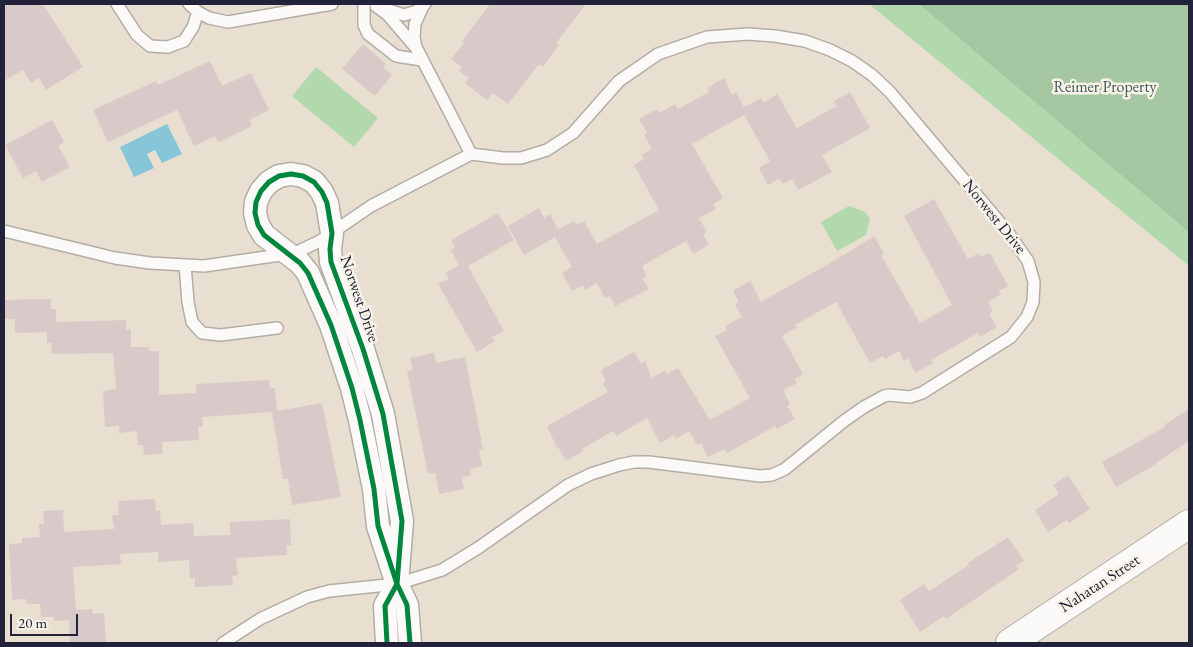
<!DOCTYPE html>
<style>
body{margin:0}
#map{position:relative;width:1193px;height:647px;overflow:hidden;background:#e8dfd0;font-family:"EB Garamond",serif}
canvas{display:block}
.frame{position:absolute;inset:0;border:5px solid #22223b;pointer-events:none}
.scale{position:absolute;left:10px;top:614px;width:68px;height:22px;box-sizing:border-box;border:2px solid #22223b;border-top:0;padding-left:6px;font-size:15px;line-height:18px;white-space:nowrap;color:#22223b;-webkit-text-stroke:4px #f7f3e8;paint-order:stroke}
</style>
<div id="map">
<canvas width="1193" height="647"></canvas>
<div class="frame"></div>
<div class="scale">20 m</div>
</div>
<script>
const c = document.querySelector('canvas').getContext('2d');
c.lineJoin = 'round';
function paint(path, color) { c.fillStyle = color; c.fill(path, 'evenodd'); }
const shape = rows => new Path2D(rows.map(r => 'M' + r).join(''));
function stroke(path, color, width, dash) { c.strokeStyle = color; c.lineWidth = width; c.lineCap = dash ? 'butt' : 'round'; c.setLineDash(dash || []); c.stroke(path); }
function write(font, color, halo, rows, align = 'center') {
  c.font = font + ' "EB Garamond",serif'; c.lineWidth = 5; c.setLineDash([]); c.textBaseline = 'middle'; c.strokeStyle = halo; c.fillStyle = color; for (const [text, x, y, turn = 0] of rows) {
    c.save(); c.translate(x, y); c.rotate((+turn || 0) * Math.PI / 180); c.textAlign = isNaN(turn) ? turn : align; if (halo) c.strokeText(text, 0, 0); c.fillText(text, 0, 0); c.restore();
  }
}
const green = shape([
 [869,4,1189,4,1189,266],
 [316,67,378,118,354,147,292,96],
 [849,206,865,212,870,219,866,235,837,251,821,222]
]);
const forest = shape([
 [919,4,1189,4,1189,232]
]);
const water = shape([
 [167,124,182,154,162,163,155,150,147,154,154,168,134,177,120,147]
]);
const building = shape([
 [4,4,43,4,83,67,46,90,39,78,31,83,23,70,4,81],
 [490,4,586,4,556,43,559,45,543,67,539,64,508,104,493,93,487,100,465,83,469,78,459,71,462,67,451,59,464,43,462,41],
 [363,44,386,64,383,67,392,75,375,96,342,69],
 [210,61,222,86,251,73,269,110,249,120,252,126,219,142,215,136,194,146,177,110,108,142,93,110,156,81,158,85],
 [724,78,732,95,736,92,744,107,761,98,764,103,777,94,797,128,837,106,834,101,850,92,870,128,822,155,832,172,798,190,792,179,783,184,779,179,768,185,759,168,770,161,744,115,692,144,723,198,713,204,716,209,699,218,707,232,703,234,709,245,693,254,686,241,642,266,647,276,642,278,649,289,615,306,610,296,605,298,597,283,585,290,583,285,572,291,562,273,572,267,555,237,524,255,508,226,539,208,544,218,550,214,558,229,574,221,576,225,584,221,597,244,659,210,634,165,644,159,641,155,652,149,644,135,647,133,639,119,657,109,659,113,675,104,678,109,709,92,707,88],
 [52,120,64,142,58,146,70,167,42,182,36,171,23,178,5,145],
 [934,199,968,259,979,253,981,257,990,253,1008,286,999,291,1001,294,988,302,993,311,989,314,997,327,980,337,978,333,931,360,933,363,915,373,908,358,904,361,899,351,885,359,883,356,870,363,836,302,795,325,797,327,782,336,803,374,795,379,797,383,783,390,790,404,787,406,795,419,777,429,775,426,727,453,724,449,708,457,701,443,697,445,689,431,676,439,674,435,660,443,647,418,616,436,613,431,582,449,583,451,566,461,558,447,557,448,547,426,608,392,603,384,606,382,601,370,634,352,641,364,645,361,652,378,665,370,667,374,678,368,710,420,750,398,715,336,727,330,725,326,742,317,735,304,739,302,733,291,750,281,761,302,837,259,874,236,884,254,881,255,920,323,952,305,904,216],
 [498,213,514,240,468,266,504,331,492,337,495,341,477,352,438,284,449,279,445,273,459,265,451,250,455,248,451,240],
 [51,299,51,309,56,309,56,322,126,320,126,330,131,329,131,347,149,347,149,351,159,351,159,395,196,393,196,384,269,380,270,388,275,388,277,411,322,403,341,497,292,505,288,479,283,479,272,412,202,417,203,427,198,427,199,440,162,442,163,454,144,455,143,445,138,445,137,431,119,433,119,426,105,427,103,391,116,389,113,353,52,354,51,343,47,343,47,332,15,333,15,319,4,319,4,300],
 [434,353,436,363,465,357,483,449,479,450,482,466,470,469,471,475,462,477,464,489,439,494,435,473,428,474,407,371,413,370,410,358],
 [1189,409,1189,441,1156,463,1156,464,1116,487,1102,462,1165,427,1164,425],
 [1068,475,1090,509,1069,523,1067,520,1048,532,1035,510,1059,494,1053,485],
 [155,499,156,511,160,511,161,525,193,523,194,536,230,535,230,522,290,519,291,545,286,545,287,555,236,558,238,575,232,576,233,585,195,587,195,578,190,578,189,560,158,562,158,552,120,554,121,564,73,567,76,610,92,609,93,614,104,613,106,643,70,643,69,620,54,621,54,617,41,617,40,604,26,604,26,599,12,600,9,544,22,543,22,538,40,537,39,524,44,524,43,511,63,510,64,532,114,529,112,515,119,515,118,501],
 [1008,537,1024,561,1016,566,1019,569,946,619,944,616,920,632,900,600,924,584,929,591,969,565,968,563]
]);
const service = shape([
 [117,4,137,35,150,46,168,47,184,41,193,27,198,12],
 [189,4,198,12,209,18,228,22,332,4],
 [364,4,364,25,368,34,396,56,422,60],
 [376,6,387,14,417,49,471,154],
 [382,8,404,15,417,11,425,4],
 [416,48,414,37,415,24,422,8],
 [4,231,115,258,150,263,204,266,287,254,299,251,320,241,371,206,471,154,503,158,521,158,547,150,573,133,619,81,658,54,707,37,748,34,775,36,805,41,830,50,852,61,872,75,890,92,1007,231,1028,261,1034,282,1033,302,1027,317,1011,337,922,393,910,397,889,395,884,396,864,407,844,421,785,469,772,475,760,476,649,462,634,462,619,465,591,474,568,485,478,548,442,570,397,584,329,591,307,597,260,619,223,643],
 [185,265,188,302,192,322,202,333,221,335,277,328]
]);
const minor = shape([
 [387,643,385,606,397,584,402,521,383,414,363,349,331,262,330,249,332,233,327,203,322,192,314,182,303,176,291,174,279,176,269,182,261,191,256,202,255,213,258,225,264,235,300,263,308,273,331,325,352,388,360,420,374,489,378,526,397,584,407,605,410,643]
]);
const secondary = shape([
 [1010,643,1189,524]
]);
const cycleway = shape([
 [387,643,385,606,397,584,402,521,383,414,363,349,331,262,330,249,332,233,327,203,322,192,314,182,303,176,291,174,279,176,269,182,261,191,256,202,255,213,258,225,264,235,300,263,308,273,331,325,352,388,360,420,374,489,378,526,397,584,407,605,410,643]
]);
const parkNames = [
 ["Reimer Property",1105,88]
];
const streetNames = [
 ["Norwest Drive",994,217,51],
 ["Norwest Drive",359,299,71],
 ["Nahatan Street",1100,584,-33]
];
paint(green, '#b2d8ad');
paint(forest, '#a4c7a1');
paint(water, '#87c6d8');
paint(building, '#d8cac8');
stroke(service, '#b3ada6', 14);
stroke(minor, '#b3ada6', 25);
stroke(secondary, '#b3ada6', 30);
stroke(service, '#fcfaf8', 11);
stroke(minor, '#fcfaf8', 22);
stroke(secondary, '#fcfaf8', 28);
stroke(cycleway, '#00873e', 5);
write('16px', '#405755', '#f7f3e8', parkNames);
write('16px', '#22223b', '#f7f3e8', streetNames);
</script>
